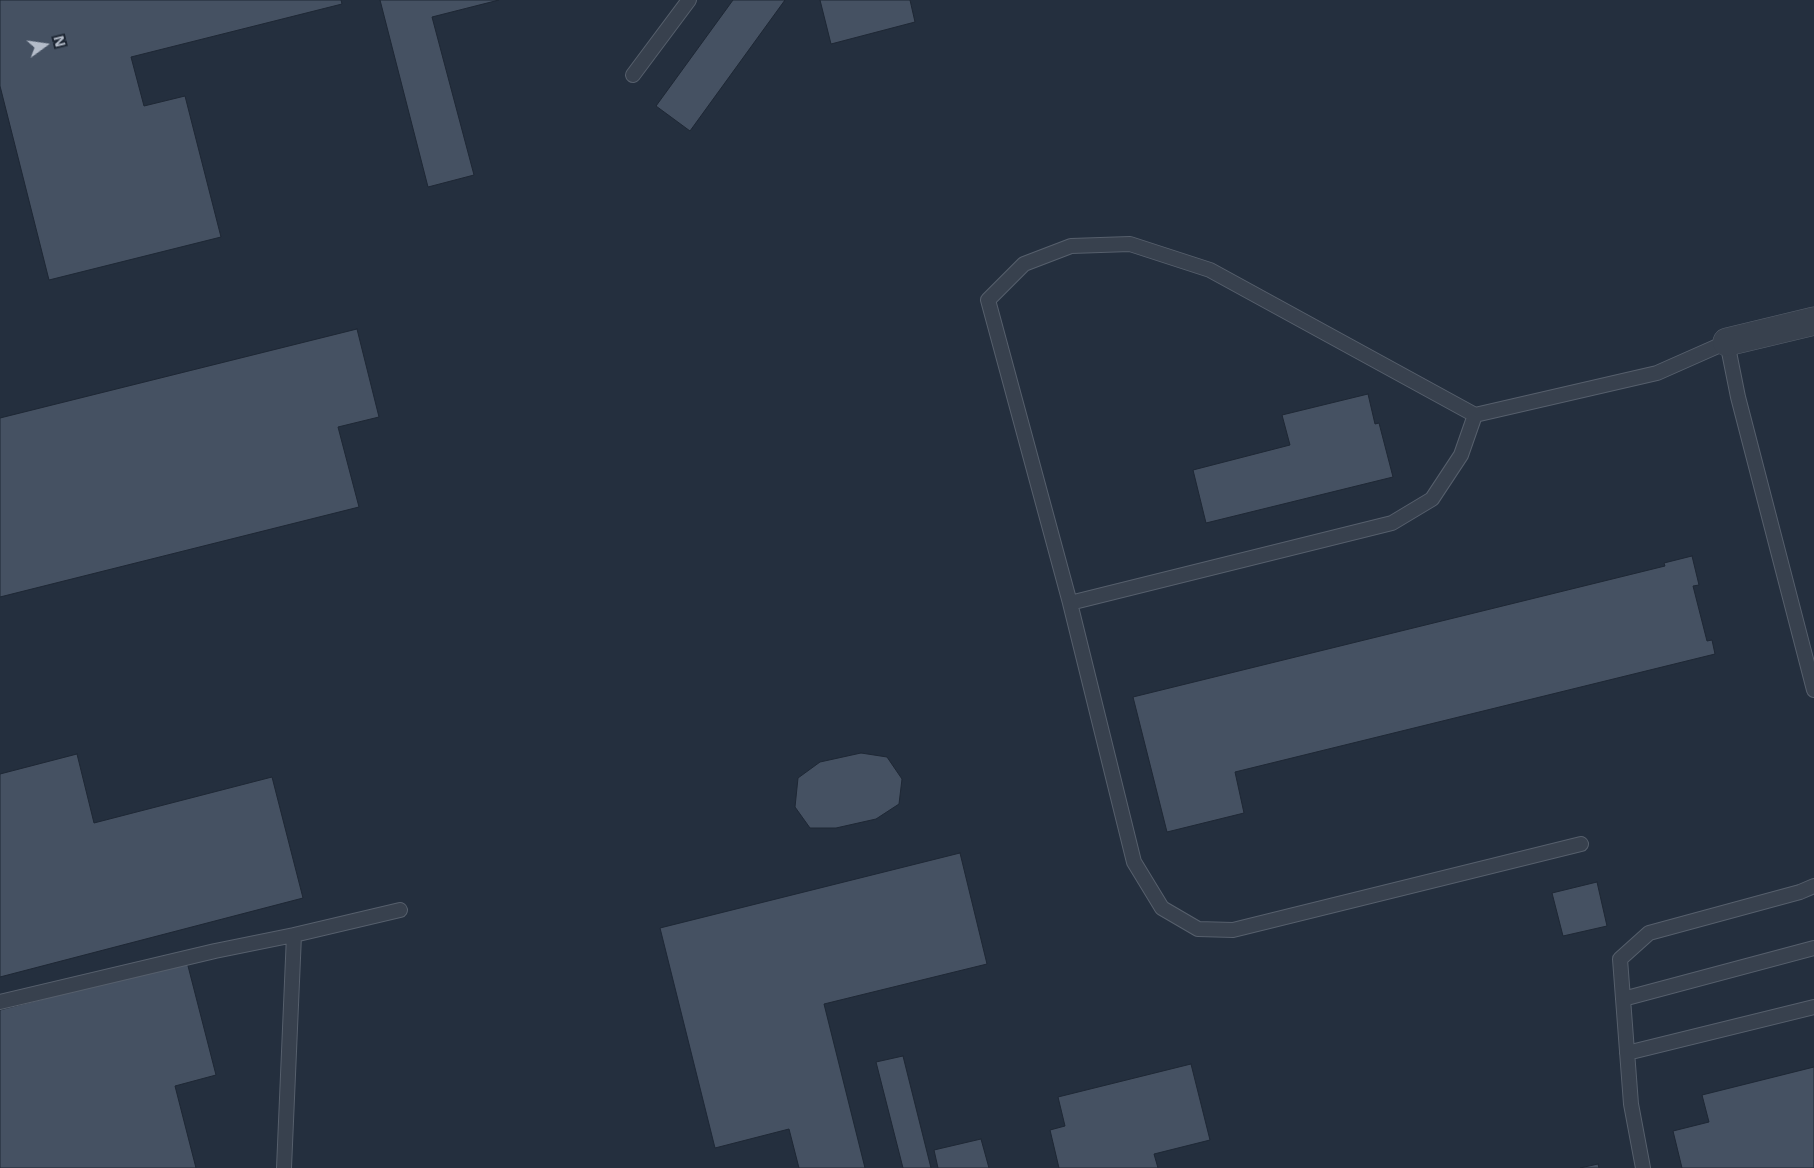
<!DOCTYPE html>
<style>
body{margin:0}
#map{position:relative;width:1814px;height:1168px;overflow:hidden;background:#242f3e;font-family:"Noto Sans",sans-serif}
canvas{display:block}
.north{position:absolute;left:20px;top:20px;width:50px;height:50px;-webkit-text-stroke:4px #1d2633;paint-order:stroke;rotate:76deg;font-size:14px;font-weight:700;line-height:20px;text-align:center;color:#b4bcc9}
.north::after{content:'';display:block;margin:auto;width:18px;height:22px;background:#b4bcc9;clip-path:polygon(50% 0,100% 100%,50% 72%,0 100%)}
</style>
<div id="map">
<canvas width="1814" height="1168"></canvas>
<div class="north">N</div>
</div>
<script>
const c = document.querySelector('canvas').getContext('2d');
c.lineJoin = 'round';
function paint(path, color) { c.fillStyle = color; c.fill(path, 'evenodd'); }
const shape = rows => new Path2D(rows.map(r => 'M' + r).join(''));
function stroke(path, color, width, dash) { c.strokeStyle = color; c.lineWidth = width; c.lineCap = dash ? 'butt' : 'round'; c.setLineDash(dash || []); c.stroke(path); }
const building = shape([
 [0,0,341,0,342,4,131,57,144,106,185,96,221,237,49,280,0,86,0,0],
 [380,0,499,0,432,17,474,175,428,187,380,0],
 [733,0,785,0,690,131,656,106,733,0],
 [820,0,910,0,915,22,831,44,820,0],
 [357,329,379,417,338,427,359,507,0,597,0,418,357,329],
 [1368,394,1375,424,1379,423,1393,477,1206,523,1193,470,1290,445,1282,415,1368,394],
 [1692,556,1699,585,1693,586,1707,641,1712,640,1715,654,1235,772,1244,813,1167,832,1133,697,1665,566,1664,563,1692,556],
 [861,753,887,757,902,779,899,804,876,819,836,828,810,828,795,807,798,778,820,762,861,753],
 [77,754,94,823,272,777,303,898,0,977,0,774,77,754],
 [960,853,987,964,824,1004,865,1168,799,1168,789,1129,715,1148,660,928,960,853],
 [1597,882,1607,926,1563,936,1552,893,1597,882],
 [187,962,216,1075,175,1086,196,1168,0,1168,0,1010,187,962],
 [903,1056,931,1168,903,1168,876,1062,903,1056],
 [1191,1064,1210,1140,1154,1154,1158,1168,1059,1168,1050,1130,1065,1126,1058,1097,1191,1064],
 [1814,1067,1814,1168,1682,1168,1673,1131,1709,1122,1702,1095,1814,1067],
 [981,1139,989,1168,938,1168,934,1150,981,1139],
 [1598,1164,1599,1168,1580,1168,1598,1164]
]);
const service = shape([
 [633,75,689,0],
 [1475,415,1210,270,1130,244,1071,246,1024,264,988,300,1070,603,1392,523,1432,499,1461,455,1475,415,1657,373,1727,342,1738,397,1814,690],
 [1070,603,1134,862,1162,908,1198,929,1233,930,1581,844],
 [294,935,400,910],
 [1623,999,1814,948],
 [0,1002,215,951,294,935,284,1168],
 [1627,1053,1814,1007],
 [1643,1168,1631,1104,1620,959,1649,933,1800,892,1814,886]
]);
const minor = shape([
 [1727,342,1814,321]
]);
paint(building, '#455162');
stroke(building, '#1f2835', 1);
stroke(service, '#565f6c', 16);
stroke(minor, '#565f6c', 29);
stroke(service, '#38414e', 14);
stroke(minor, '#38414e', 28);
</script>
